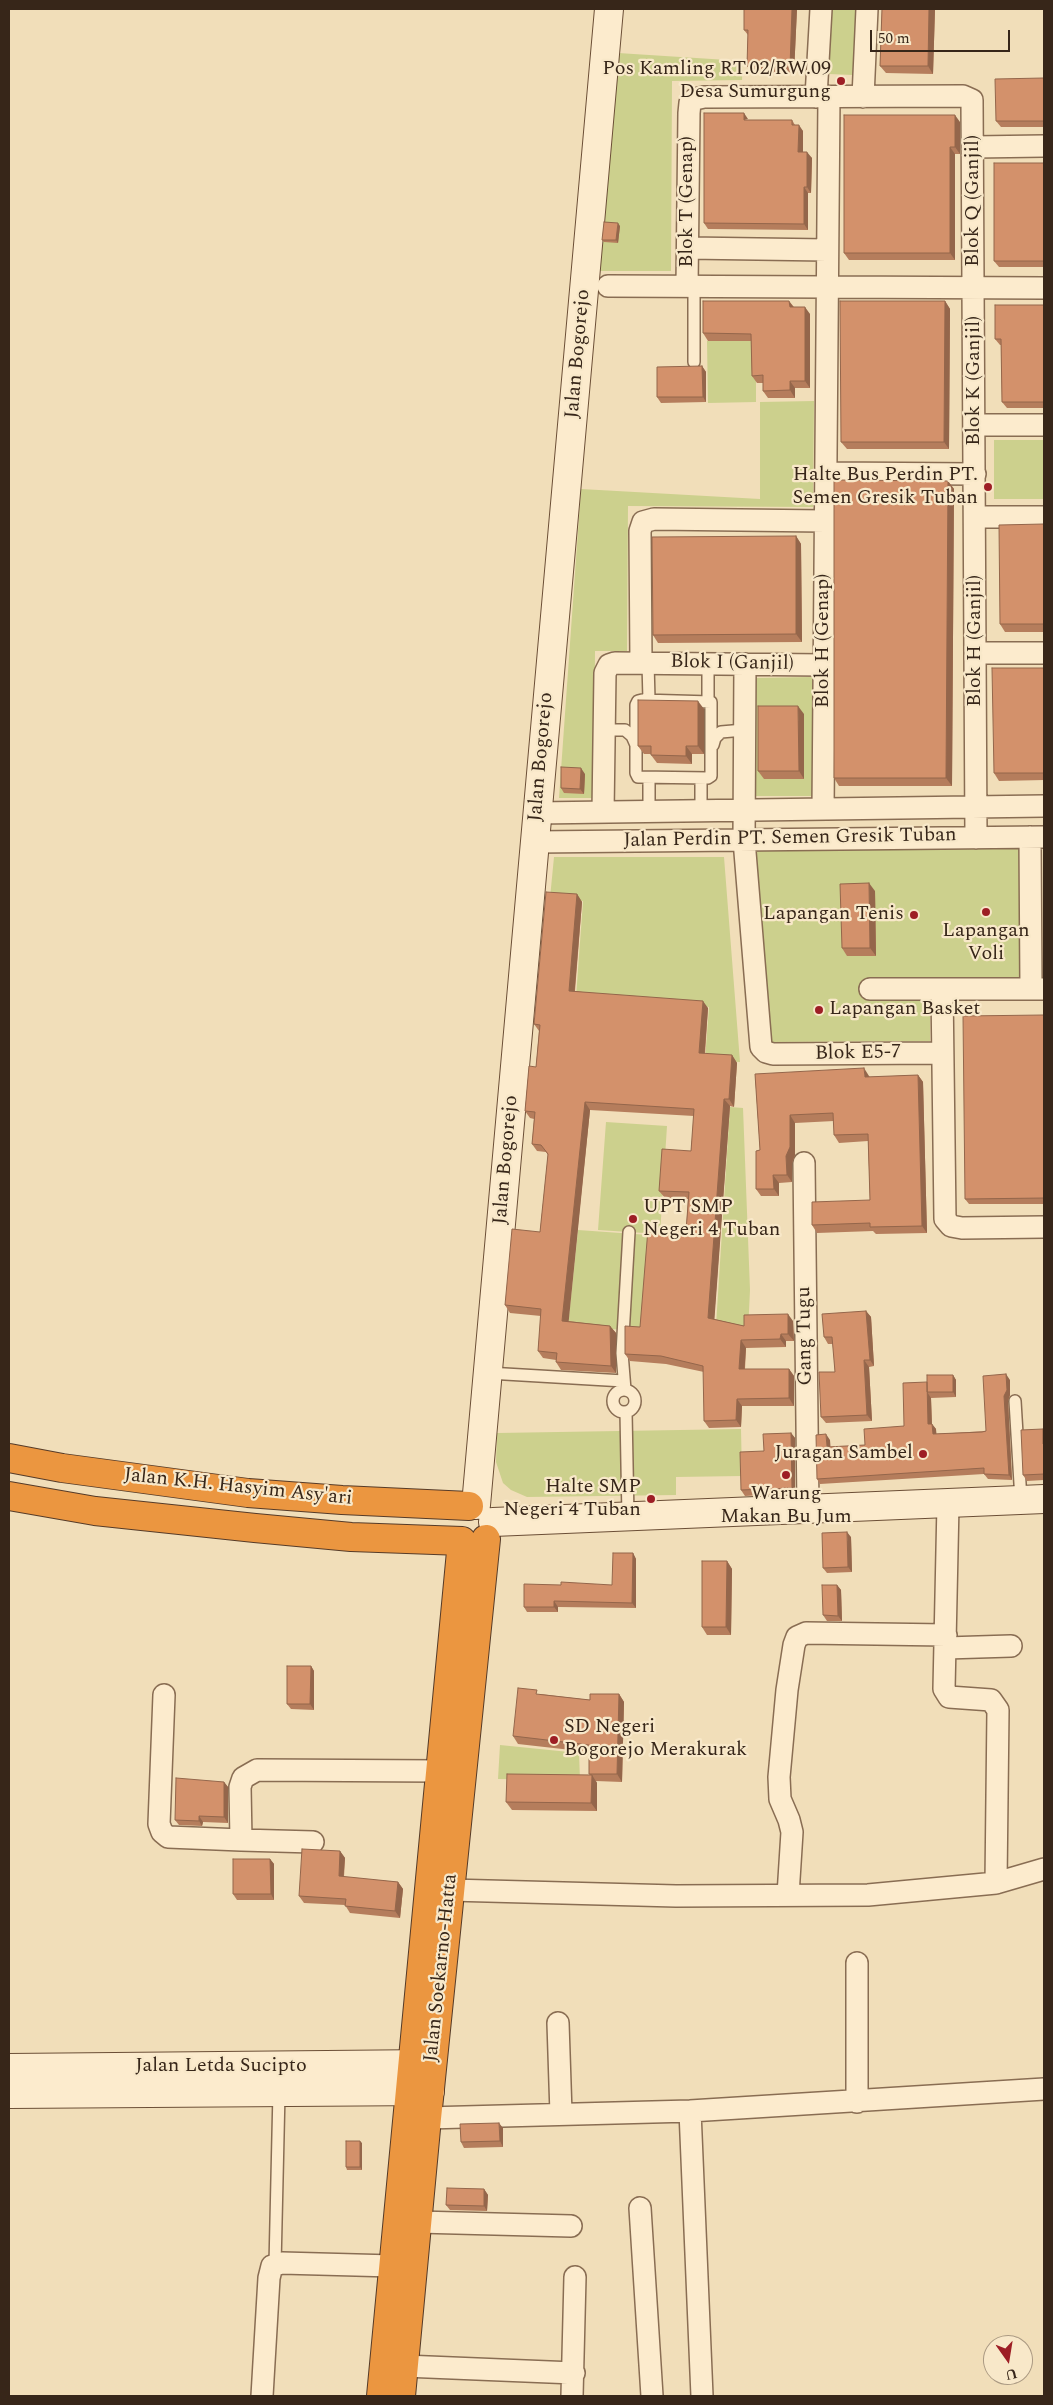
<!DOCTYPE html>
<style>
body{margin:0}
#map{position:relative;width:1053px;height:2405px;overflow:hidden;background:#f1deb9;font-family:Spectral,serif}
canvas{display:block}
.frame{position:absolute;inset:0;border:10px solid #372619;pointer-events:none}
.north{position:absolute;left:983px;top:2335px;width:50px;height:50px;box-sizing:border-box;background:#f8e8c9;border:1px solid #ab9a83;border-radius:50%;rotate:167deg;font-size:14px;font-weight:700;line-height:20px;text-align:center;color:#372619}
.north::after{content:'';display:block;margin:auto;width:18px;height:22px;background:#9d1e25;clip-path:polygon(50% 0,100% 100%,50% 72%,0 100%)}
.scale{position:absolute;left:870px;top:30px;width:140px;height:22px;box-sizing:border-box;border:2px solid #372619;border-top:0;padding-left:6px;font-size:15px;line-height:18px;white-space:nowrap;color:#372619;-webkit-text-stroke:4px #f8e8c9;paint-order:stroke}
</style>
<div id="map">
<canvas width="1053" height="2405"></canvas>
<div class="frame"></div>
<div class="north">U</div>
<div class="scale">50 m</div>
</div>
<script>
const c = document.querySelector('canvas').getContext('2d');
c.lineJoin = 'round';
function paint(path, color) { c.fillStyle = color; c.fill(path, 'evenodd'); }
const shape = rows => new Path2D(rows.map(r => 'M' + r).join(''));
function stroke(path, color, width, dash) { c.strokeStyle = color; c.lineWidth = width; c.lineCap = dash ? 'butt' : 'round'; c.setLineDash(dash || []); c.stroke(path); }
function write(font, color, halo, rows, align = 'center') {
  c.font = font + ' Spectral,serif'; c.lineWidth = 4.5; c.setLineDash([]); c.textBaseline = 'middle'; c.strokeStyle = halo; c.fillStyle = color; for (const [text, x, y, turn = 0] of rows) {
    c.save(); c.translate(x, y); c.rotate((+turn || 0) * Math.PI / 180); c.textAlign = isNaN(turn) ? turn : align; if (halo) c.strokeText(text, 0, 0); c.fillText(text, 0, 0); c.restore();
  }
}
const green = shape([
 [832,9,856,9,853,75,829,74],
 [618,53,743,61,742,80,672,81,671,271,599,271],
 [707,341,756,341,756,402,708,403],
 [814,401,813,507,628,506,627,651,595,651,594,798,559,798,581,489,760,499,760,402],
 [994,440,1044,440,1044,499,994,499],
 [812,677,813,796,756,796,755,678],
 [1019,846,1020,978,870,977,870,989,930,998,930,1041,771,1042,756,848],
 [554,857,724,857,740,1062,705,1060,709,1007,576,997,583,901,550,898],
 [730,1107,743,1108,750,1290,748,1332,716,1325],
 [606,1122,667,1126,660,1234,598,1230],
 [578,1230,691,1238,668,1333,568,1326],
 [741,1429,742,1476,676,1477,676,1495,527,1497,511,1490,503,1483,496,1462,497,1433],
 [500,1745,579,1753,580,1780,498,1779]
]);
const lane = shape([
 [694,362,694,286],
 [648,663,649,700],
 [642,700,711,702,711,776,708,778,638,777,636,773,636,705,638,701,642,700],
 [708,700,708,664],
 [604,730,625,730,632,736,636,745],
 [713,745,715,738,721,732,744,730],
 [701,778,701,811],
 [649,811,649,778],
 [488,1373,624,1381],
 '613 1401a11 11 0 1 1 22 0a11 11 0 1 1-22 0Z',
 [625,1390,622,1353,629,1232],
 [1015,1401,1021,1500],
 [626,1412,628,1517],
 [275,2265,279,2092]
]);
const street = shape([
 [816,97,821,9],
 [863,97,867,9],
 [974,147,1044,146],
 [688,248,827,250],
 [608,286,1044,288],
 [687,286,689,113,690,103,695,99,704,97,963,96,972,100,976,838],
 [975,425,1044,425],
 [826,473,975,474],
 [975,517,1044,517],
 [976,653,1044,653],
 [641,663,640,531,643,522,654,519,825,521],
 [745,664,744,840,761,1047,766,1052,773,1054,942,1053],
 [823,809,829,97],
 [603,812,605,673,609,665,615,663,824,665],
 [537,813,1044,806],
 [1030,837,1031,989],
 [535,842,1044,837],
 [870,989,1044,989],
 [942,989,945,1219,951,1226,962,1228,1044,1227],
 [804,1163,808,1509],
 [948,1504,944,1689,949,1697,991,1700,998,1710,996,1883],
 [946,1648,1011,1646],
 [164,1695,159,1824,162,1832,168,1837,241,1840,240,1787,243,1778,257,1770,440,1771],
 [241,1840,313,1842],
 [450,1890,676,1896,868,1895,996,1883,1044,1869],
 [788,1895,792,1832,789,1820,780,1799,779,1777,787,1690,794,1645,797,1637,806,1633,946,1635],
 [857,1963,857,2102],
 [558,2023,561,2114],
 [690,2111,702,2396],
 [427,2118,690,2111,1044,2089],
 [640,2208,652,2396],
 [418,2222,571,2226],
 [404,2366,574,2373],
 [262,2396,269,2278,272,2266,282,2263,393,2266],
 [572,2396,575,2277]
]);
const secondary = shape([
 [476,1505,609,9],
 [493,1522,1044,1499],
 [9,2068,432,2064],
 [9,2094,430,2091]
]);
const highway = shape([
 [9,1458,62,1468,248,1493,342,1500,469,1506],
 [9,1496,95,1511,255,1528,351,1537,462,1541,381,2396],
 [401,2396,427,2118,486,1539]
]);
const wall = shape([
 [744,9,797,9,794,73,751,72,747,66,748,35,744,30],
 [882,9,935,9,933,74,886,73,880,66],
 [1044,78,1044,127,1001,127,996,121],
 [748,120,792,120,795,125,803,131,803,152,812,158,811,193,808,193,808,230,708,229,704,223],
 [960,122,960,154,955,154,955,260,849,260,844,253],
 [1044,163,1044,267,999,267,994,261],
 [620,226,618,243,604,242,602,240],
 [789,301,794,307,810,314,810,388,795,388,795,398,768,398,763,391,763,383,757,383,752,376,751,341,708,341,703,333],
 [945,301,950,309,949,449,847,449,841,442],
 [1044,305,1044,408,1007,408,1002,402,1001,345,1000,345,995,339],
 [702,366,706,372,706,402,661,403,657,397],
 [948,481,954,489,952,786,839,786,834,778],
 [1044,524,1044,632,1005,632,1000,624],
 [796,536,801,544,802,642,658,643,653,635],
 [1044,668,1044,780,999,781,994,773],
 [704,709,704,754,692,754,692,764,657,763,651,755,651,754,644,754,638,746],
 [804,714,804,779,764,779,758,771],
 [585,774,584,794,564,793,561,788],
 [875,891,876,956,847,956,842,948],
 [577,894,582,902,575,991,708,1008,705,1054,732,1055,737,1063,734,1107,730,1106,714,1319,744,1326,793,1321,794,1341,786,1341,786,1347,746,1348,745,1369,789,1369,794,1376,794,1406,742,1406,741,1427,709,1428,704,1421,704,1372,666,1364,630,1361,625,1354,640,1327,686,1231,688,1199,665,1198,659,1191,691,1151,694,1116,590,1110,568,1321,610,1326,616,1333,616,1373,561,1370,556,1362,556,1360,543,1358,538,1351,541,1316,510,1313,505,1305,540,1232,548,1155,546,1152,537,1151,532,1144,534,1119,530,1118,525,1111,536,1067,539,1031,534,1024],
 [1044,1015,1044,1204,969,1204,965,1199],
 [755,1074,869,1076,870,1077,918,1075,923,1082,927,1233,876,1234,873,1231,817,1233,812,1225,870,1200,868,1141,839,1143,834,1135,834,1121,795,1123,795,1155,792,1163,792,1182,779,1183,779,1196,761,1196,756,1189,760,1150],
 [866,1311,871,1317,874,1366,869,1367,872,1421,826,1423,821,1417,835,1372,833,1344,828,1344,824,1337],
 [953,1375,956,1380,956,1397,931,1398,932,1424,936,1429,936,1434,986,1431,1010,1380,1010,1395,1008,1401,1012,1480,988,1479,984,1474,820,1484,817,1479,830,1440,830,1447,865,1445,904,1426,927,1382],
 [1044,1431,1044,1480,1027,1481,1023,1475],
 [791,1433,795,1438,795,1493,745,1496,741,1490,764,1451],
 [851,1537,852,1572,827,1573,823,1568],
 [633,1553,636,1559,636,1608,558,1607,558,1612,527,1612,524,1607,561,1585,612,1585],
 [727,1561,732,1569,731,1635,707,1635,702,1627],
 [837,1585,841,1590,842,1621,827,1621,823,1615],
 [311,1666,314,1671,314,1710,291,1709,287,1704],
 [540,1694,590,1700,619,1694,624,1702,622,1782,596,1781,597,1783,597,1811,512,1810,506,1802,590,1775,589,1774,589,1752,518,1744,513,1736],
 [224,1782,228,1787,228,1823,203,1822,202,1826,179,1825,175,1820],
 [340,1851,345,1858,344,1877,398,1882,403,1889,400,1918,350,1913,345,1905,304,1903,299,1896],
 [270,1859,274,1864,274,1900,237,1900,233,1894],
 [503,2128,503,2147,464,2148,461,2142],
 [362,2143,362,2170,347,2170,346,2167],
 [484,2189,488,2195,487,2211,450,2210,446,2205]
]);
const shadedWall = shape([
 [792,9,797,9,794,73,790,67],
 [929,9,935,9,933,74,928,66],
 [744,113,748,119,744,120],
 [955,115,960,122,960,154,955,147],
 [799,125,803,131,803,158,798,152],
 [950,147,955,154,955,260,950,253],
 [807,152,812,158,811,193,807,187],
 [804,187,808,193,808,230,804,224],
 [618,223,620,226,618,243,616,240],
 [789,301,794,308,790,307],
 [945,301,950,309,949,449,944,442],
 [805,307,810,314,810,388,805,381],
 [702,366,706,372,706,402,703,397],
 [790,381,795,388,795,398,790,390],
 [948,481,954,489,952,786,946,778],
 [796,536,801,544,802,642,796,634],
 [698,701,704,709,704,754,698,746],
 [798,706,804,714,804,779,799,771],
 [686,746,692,754,692,764,686,756],
 [581,768,585,774,584,794,580,789],
 [869,883,875,891,876,956,870,948],
 [577,894,582,902,574,998,569,991],
 [703,1001,708,1008,704,1061,699,1053],
 [732,1055,737,1063,734,1107,729,1099],
 [864,1068,869,1076,870,1085,865,1077],
 [918,1075,923,1082,927,1233,922,1226],
 [724,1099,730,1106,714,1325,708,1318],
 [585,1102,590,1110,568,1328,562,1321],
 [790,1115,795,1123,795,1155,792,1163,792,1182,787,1175,786,1156],
 [773,1175,779,1183,779,1196,774,1189],
 [866,1311,871,1317,874,1366,870,1360],
 [788,1314,793,1321,794,1341,788,1334],
 [610,1326,616,1333,616,1373,611,1366],
 [781,1334,786,1341,786,1347,780,1339],
 [741,1340,746,1348,744,1376,739,1369],
 [864,1360,869,1367,872,1421,867,1415],
 [789,1369,794,1376,794,1406,789,1398],
 [1006,1374,1010,1380,1010,1395,1008,1401,1012,1480,1009,1475,1004,1396],
 [953,1375,956,1380,956,1397,953,1392],
 [927,1382,927,1392,931,1398,932,1429,928,1424],
 [737,1399,742,1406,741,1427,736,1420],
 [932,1424,936,1429,937,1439,933,1434],
 [1043,1429,1044,1431,1044,1445,1043,1444],
 [791,1433,795,1438,795,1493,792,1488],
 [826,1434,830,1440,831,1453,827,1447],
 [847,1532,851,1537,852,1572,848,1567],
 [633,1553,636,1559,636,1608,632,1603],
 [727,1561,732,1569,731,1635,726,1627],
 [837,1585,841,1590,842,1621,838,1616],
 [554,1601,558,1607,558,1612,554,1607],
 [311,1666,314,1671,314,1710,310,1704],
 [619,1694,624,1702,622,1782,617,1774],
 [592,1775,597,1783,597,1811,591,1803],
 [224,1782,228,1787,228,1823,224,1817],
 [199,1816,203,1822,202,1826,199,1821],
 [340,1851,345,1858,343,1883,339,1876],
 [270,1859,274,1864,274,1900,271,1894],
 [398,1882,403,1889,400,1918,395,1911],
 [499,2123,503,2128,503,2147,500,2141],
 [360,2141,362,2143,362,2170,360,2167],
 [484,2189,488,2195,487,2211,484,2206]
]);
const building = shape([
 [744,9,792,9,790,67,747,66,748,30,744,30,744,9],
 [882,9,929,9,928,66,880,66,882,9],
 [1044,78,1044,121,996,121,995,79,1044,78],
 [704,113,744,113,744,120,792,120,792,125,799,125,798,152,807,152,807,187,804,187,804,224,704,223,704,113],
 [844,115,955,115,955,147,950,147,950,253,844,253,844,115],
 [994,163,1044,163,1044,261,994,261,994,163],
 [604,222,618,223,616,240,602,240,604,222],
 [703,301,789,301,790,307,805,307,805,381,790,381,790,390,763,391,763,375,752,376,751,334,703,333,703,301],
 [840,301,945,301,944,442,841,442,840,301],
 [995,305,1044,305,1044,402,1002,402,1001,339,995,339,995,305],
 [702,366,703,397,657,397,657,367,702,366],
 [834,480,948,481,946,778,834,778,834,480],
 [1044,524,1044,624,1000,624,999,525,1044,524],
 [796,536,796,634,653,635,652,537,796,536],
 [992,668,1044,668,1044,773,994,773,992,668],
 [638,700,698,701,698,746,686,746,686,756,651,755,651,746,638,746,638,700],
 [758,706,798,706,799,771,758,771,758,706],
 [561,767,581,768,580,789,561,788,561,767],
 [869,883,870,948,842,948,840,884,869,883],
 [546,892,577,894,569,991,703,1001,699,1053,732,1055,729,1099,724,1099,708,1318,744,1326,744,1315,788,1314,788,1334,781,1334,780,1339,741,1340,739,1369,789,1369,789,1398,737,1399,736,1420,704,1421,703,1366,661,1356,625,1354,625,1326,640,1327,648,1229,686,1231,689,1192,659,1191,662,1149,691,1151,694,1109,585,1102,562,1321,610,1326,611,1366,556,1362,557,1353,538,1351,541,1309,505,1305,512,1229,540,1232,548,1154,541,1145,532,1144,535,1112,525,1111,529,1066,536,1067,540,1025,534,1024,546,892],
 [1044,1015,1044,1198,965,1199,963,1016,1044,1015],
 [864,1068,865,1077,918,1075,922,1226,870,1227,870,1223,812,1225,812,1202,870,1200,868,1134,834,1135,833,1113,790,1115,790,1147,786,1156,787,1175,773,1175,774,1189,756,1189,756,1151,760,1150,755,1074,864,1068],
 [866,1311,870,1360,864,1360,867,1415,821,1417,819,1372,835,1372,832,1337,824,1337,822,1314,866,1311],
 [1006,1374,1007,1390,1004,1396,1009,1475,984,1474,984,1468,817,1479,816,1435,826,1434,827,1447,865,1445,864,1429,904,1426,903,1383,927,1382,928,1424,932,1424,933,1434,982,1432,986,1431,983,1376,1006,1374],
 [927,1375,953,1375,953,1392,927,1392,927,1375],
 [1043,1429,1043,1444,1044,1444,1044,1474,1023,1475,1021,1430,1043,1429],
 [791,1433,792,1488,741,1490,740,1452,764,1451,763,1434,791,1433],
 [847,1532,848,1567,823,1568,822,1533,847,1532],
 [613,1553,633,1553,632,1603,554,1601,554,1607,524,1607,524,1584,561,1585,561,1582,612,1585,613,1553],
 [702,1561,727,1561,726,1627,702,1627,702,1561],
 [822,1585,837,1585,838,1616,823,1615,822,1585],
 [287,1666,311,1666,310,1704,287,1704,287,1666],
 [518,1688,537,1690,536,1694,590,1700,590,1694,619,1694,617,1774,589,1774,589,1745,513,1736,518,1688],
 [507,1774,592,1775,591,1803,506,1802,507,1774],
 [176,1778,224,1782,224,1817,199,1816,199,1821,175,1820,176,1778],
 [302,1849,340,1851,339,1876,398,1882,395,1911,345,1906,346,1899,299,1896,302,1849],
 [233,1859,270,1859,271,1894,233,1894,233,1859],
 [499,2123,500,2141,461,2142,460,2124,499,2123],
 [346,2141,360,2141,360,2167,346,2167,346,2141],
 [447,2188,484,2189,484,2206,446,2205,447,2188]
]);
const markers = [
 [841,81,5,"#9d1e25"],
 [988,487,5,"#9d1e25"],
 [986,912,5,"#9d1e25"],
 [914,915,5,"#9d1e25"],
 [819,1010,5,"#9d1e25"],
 [633,1219,5,"#9d1e25"],
 [923,1454,5,"#9d1e25"],
 [786,1475,5,"#9d1e25"],
 [651,1499,5,"#9d1e25"],
 [554,1740,5,"#9d1e25"]
];
const poiNames = [
 ["Pos Kamling RT.02/RW.09",831,70],
 ["Desa Sumurgung",831,93],
 ["Halte Bus Perdin PT.",978,476],
 ["Semen Gresik Tuban",978,499],
 ["Lapangan Tenis",904,915],
 ["Lapangan",986,932,"center"],
 ["Voli",986,955,"center"],
 ["Lapangan Basket",829,1010,"left"],
 ["UPT SMP",643,1208,"left"],
 ["Negeri 4 Tuban",643,1231,"left"],
 ["Juragan Sambel",913,1454],
 ["Halte SMP",641,1488],
 ["Negeri 4 Tuban",641,1511],
 ["Warung",786,1495,"center"],
 ["Makan Bu Jum",786,1518,"center"],
 ["SD Negeri",564,1728,"left"],
 ["Bogorejo Merakurak",564,1751,"left"]
];
const streetNames = [
 ["Blok Q (Ganjil)",974,201,-90],
 ["Blok T (Genap)",688,202,-90],
 ["Jalan Bogorejo",579,354,-85],
 ["Blok K (Ganjil)",975,381,-90],
 ["Blok H (Genap)",824,641,-90],
 ["Blok H (Ganjil)",976,641,-90],
 ["Blok I (Ganjil)",732,664,1],
 ["Jalan Bogorejo",542,757,-85],
 ["Jalan Perdin PT. Semen Gresik Tuban",790,839,-1],
 ["Blok E5-7",858,1054,-1],
 ["Jalan Bogorejo",507,1160,-85],
 ["Gang Tugu",806,1336,-91],
 ["Jalan K.H. Hasyim Asy'ari",238,1488,6],
 ["Jalan Soekarno-Hatta",442,1968,-84],
 ["Jalan Letda Sucipto",221,2067]
];
paint(green, '#ccd08d');
stroke(lane, '#896d53', 14);
stroke(street, '#896d53', 24);
stroke(secondary, '#6b4e36', 30);
stroke(highway, '#563b28', 30);
stroke(lane, '#fcebcd', 11);
stroke(street, '#fcebcd', 21);
stroke(secondary, '#fcebcd', 28);
stroke(highway, '#eb9640', 28);
paint(wall, '#b57d5c');
paint(shadedWall, '#94664b');
paint(building, '#d3916b');
stroke(building, '#94664b', 1);
for (const [x, y, r, color] of markers) { const dot = new Path2D(); dot.arc(x, y, r, 0, 2 * Math.PI); c.fillStyle = color; c.fill(dot); stroke(dot, '#f8e8c9', 2); }
write('20px', '#372619', '#f8e8c9', poiNames, 'right');
write('20px', '#372619', '#f8e8c9', streetNames);
</script>
